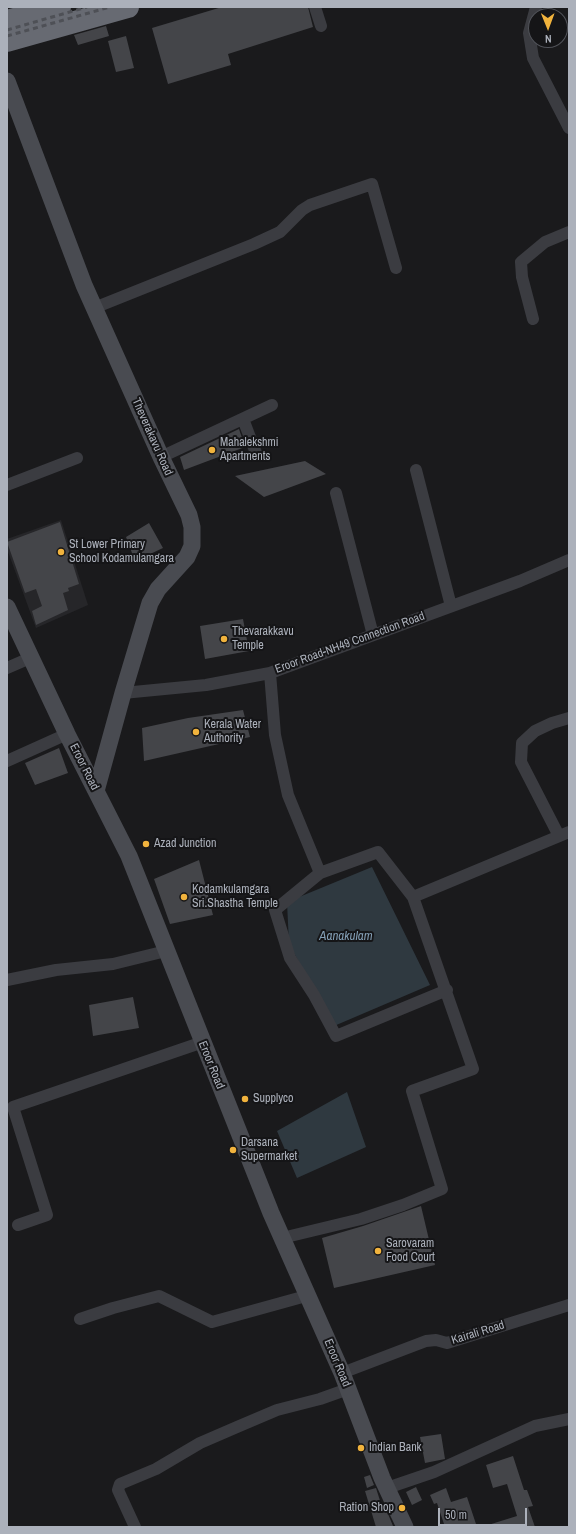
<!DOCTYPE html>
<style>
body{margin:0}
#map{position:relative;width:576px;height:1534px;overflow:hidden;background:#1a1a1c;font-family:"Archivo Narrow",sans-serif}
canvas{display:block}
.frame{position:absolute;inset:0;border:8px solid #acb1bb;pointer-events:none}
.north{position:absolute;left:528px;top:8px;width:40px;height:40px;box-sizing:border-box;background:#151517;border:1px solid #515359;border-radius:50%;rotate:179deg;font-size:11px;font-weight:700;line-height:16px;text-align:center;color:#acb1bb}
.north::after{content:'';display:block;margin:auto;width:14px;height:18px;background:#f1b33d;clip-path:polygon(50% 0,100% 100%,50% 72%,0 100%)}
.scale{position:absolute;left:438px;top:1508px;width:89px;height:18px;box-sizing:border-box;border:2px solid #acb1bb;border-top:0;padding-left:5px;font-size:12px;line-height:14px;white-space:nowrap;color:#acb1bb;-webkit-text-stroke:3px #151517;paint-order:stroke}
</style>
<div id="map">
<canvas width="576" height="1534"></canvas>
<div class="frame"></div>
<div class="north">N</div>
<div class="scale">50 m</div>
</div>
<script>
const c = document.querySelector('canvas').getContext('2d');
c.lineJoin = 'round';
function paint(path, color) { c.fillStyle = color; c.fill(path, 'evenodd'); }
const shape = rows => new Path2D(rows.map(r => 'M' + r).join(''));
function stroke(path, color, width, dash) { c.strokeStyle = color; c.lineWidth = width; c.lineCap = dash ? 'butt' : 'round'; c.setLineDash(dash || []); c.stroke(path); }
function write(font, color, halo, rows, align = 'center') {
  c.font = font + ' "Archivo Narrow",sans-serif'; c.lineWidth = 4; c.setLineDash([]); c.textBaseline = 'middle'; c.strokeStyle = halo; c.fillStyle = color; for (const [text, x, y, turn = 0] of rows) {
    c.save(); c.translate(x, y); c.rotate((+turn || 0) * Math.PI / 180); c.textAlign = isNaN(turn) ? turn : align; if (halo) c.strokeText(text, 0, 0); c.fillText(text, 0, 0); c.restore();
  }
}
const built = shape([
 [61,520,88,605,36,628,7,549,7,539]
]);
const water = shape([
 [372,867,430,985,334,1026,289,944,287,902],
 [347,1092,366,1147,297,1178,277,1131]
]);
const building = shape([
 [222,7,308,7,313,27,228,54,231,65,168,84,152,28],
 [106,26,109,36,78,45,74,35],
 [126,36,134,68,116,72,108,41],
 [239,429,245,447,184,470,180,457],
 [305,461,326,474,264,497,235,476],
 [60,522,79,584,68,588,69,591,63,593,68,610,36,625,32,611,42,606,36,589,25,593,7,542],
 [149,523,163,548,135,561,126,537],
 [243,619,249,651,205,659,200,626],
 [243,710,250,737,144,761,142,728,188,718],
 [59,748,68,773,35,785,25,763],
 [199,860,213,915,170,924,154,879],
 [133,997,139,1028,93,1036,89,1005],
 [421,1206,435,1265,334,1288,322,1238,363,1226],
 [441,1434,445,1459,425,1463,420,1437],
 [513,1456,524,1490,527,1490,533,1506,528,1507,535,1527,488,1527,488,1525,517,1516,507,1484,493,1488,486,1465],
 [370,1475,374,1485,367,1488,364,1477],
 [416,1487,422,1500,412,1505,406,1492],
 [376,1488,383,1510,386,1509,393,1526,376,1527,365,1491],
 [446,1488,451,1502,467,1497,477,1527,445,1527,437,1503,434,1504,430,1495]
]);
const street = shape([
 [315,7,321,26],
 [536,7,529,33,533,58,569,128],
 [94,308,254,244,280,232,302,210,310,205,372,184,396,268],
 [533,319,522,277,521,262,545,242,569,232],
 [243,419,256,453],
 [161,457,272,405],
 [416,470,451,606],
 [7,485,77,458],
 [336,493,373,635],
 [7,668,30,658],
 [270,673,275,735,288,795,320,873,378,852,413,897,473,1069,412,1091,442,1189,403,1205,361,1219,282,1238],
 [123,693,206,685,270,673,520,581,569,560],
 [7,761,67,734],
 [559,836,521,762,522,743,535,731,552,723,569,718],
 [320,873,275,910,290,958,314,995,336,1036,447,990],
 [413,897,569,832],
 [7,980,56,970,113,964,166,951],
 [18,1225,47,1215,13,1107,203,1042],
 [80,1319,113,1308,159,1296,212,1322,306,1296],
 [342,1373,426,1341,436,1340,447,1343,569,1305],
 [387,1488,434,1472,535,1426,569,1419],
 [135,1527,118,1490,120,1484,156,1469,200,1443,237,1427,277,1410,320,1399,348,1389]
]);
const secondary = shape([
 [7,81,84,285,161,457,189,515,192,527,192,546,187,557,158,589,150,603,123,693,96,791],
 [7,607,67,734,129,856,271,1213,342,1373,382,1478,405,1527]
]);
const highway = shape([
 [7,21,60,7],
 [7,41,128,7]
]);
const rail = shape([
 [7,30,87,7],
 [7,36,110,7]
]);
const markers = [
 [212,450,4,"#f1b33d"],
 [61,552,4,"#f1b33d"],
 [224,639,4,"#f1b33d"],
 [196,732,4,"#f1b33d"],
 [146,844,4,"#f1b33d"],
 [184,897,4,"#f1b33d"],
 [245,1099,4,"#f1b33d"],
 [233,1150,4,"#f1b33d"],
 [378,1251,4,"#f1b33d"],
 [361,1448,4,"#f1b33d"],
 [402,1508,4,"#f1b33d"]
];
const streetNames = [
 ["Theverakavu Road",152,437,66],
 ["Eroor Road-NH49 Connection Road",350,643,-20],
 ["Eroor Road",84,767,63],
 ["Eroor Road",211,1065,68],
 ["Kairali Road",478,1333,-17],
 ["Eroor Road",337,1363,67]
];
const poiNames = [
 ["Mahalekshmi",220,443],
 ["Apartments",220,457],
 ["St Lower Primary",69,545],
 ["School Kodamulamgara",69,559],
 ["Thevarakkavu",232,632],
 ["Temple",232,646],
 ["Kerala Water",204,725],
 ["Authority",204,739],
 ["Azad Junction",154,844],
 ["Kodamkulamgara",192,890],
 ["Sri.Shastha Temple",192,904],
 ["Supplyco",253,1099],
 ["Darsana",241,1143],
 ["Supermarket",241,1157],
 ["Sarovaram",386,1244],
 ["Food Court",386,1258],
 ["Indian Bank",369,1448],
 ["Ration Shop",394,1508,"right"]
];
const waterNames = [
 ["Aanakulam",346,937]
];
paint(built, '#262629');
paint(water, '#2f3940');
paint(building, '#444549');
stroke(street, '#3b3c41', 12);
stroke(secondary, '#494b51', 17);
stroke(highway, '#676a72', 22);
stroke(rail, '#4e5056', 3, [5, 4]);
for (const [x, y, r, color] of markers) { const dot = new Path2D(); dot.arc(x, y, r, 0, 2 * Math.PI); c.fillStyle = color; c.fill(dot); stroke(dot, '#151517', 1.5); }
write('12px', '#acb1bb', '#151517', streetNames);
write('12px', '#acb1bb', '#151517', poiNames, 'left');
write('italic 13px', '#849fb6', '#151517', waterNames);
</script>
